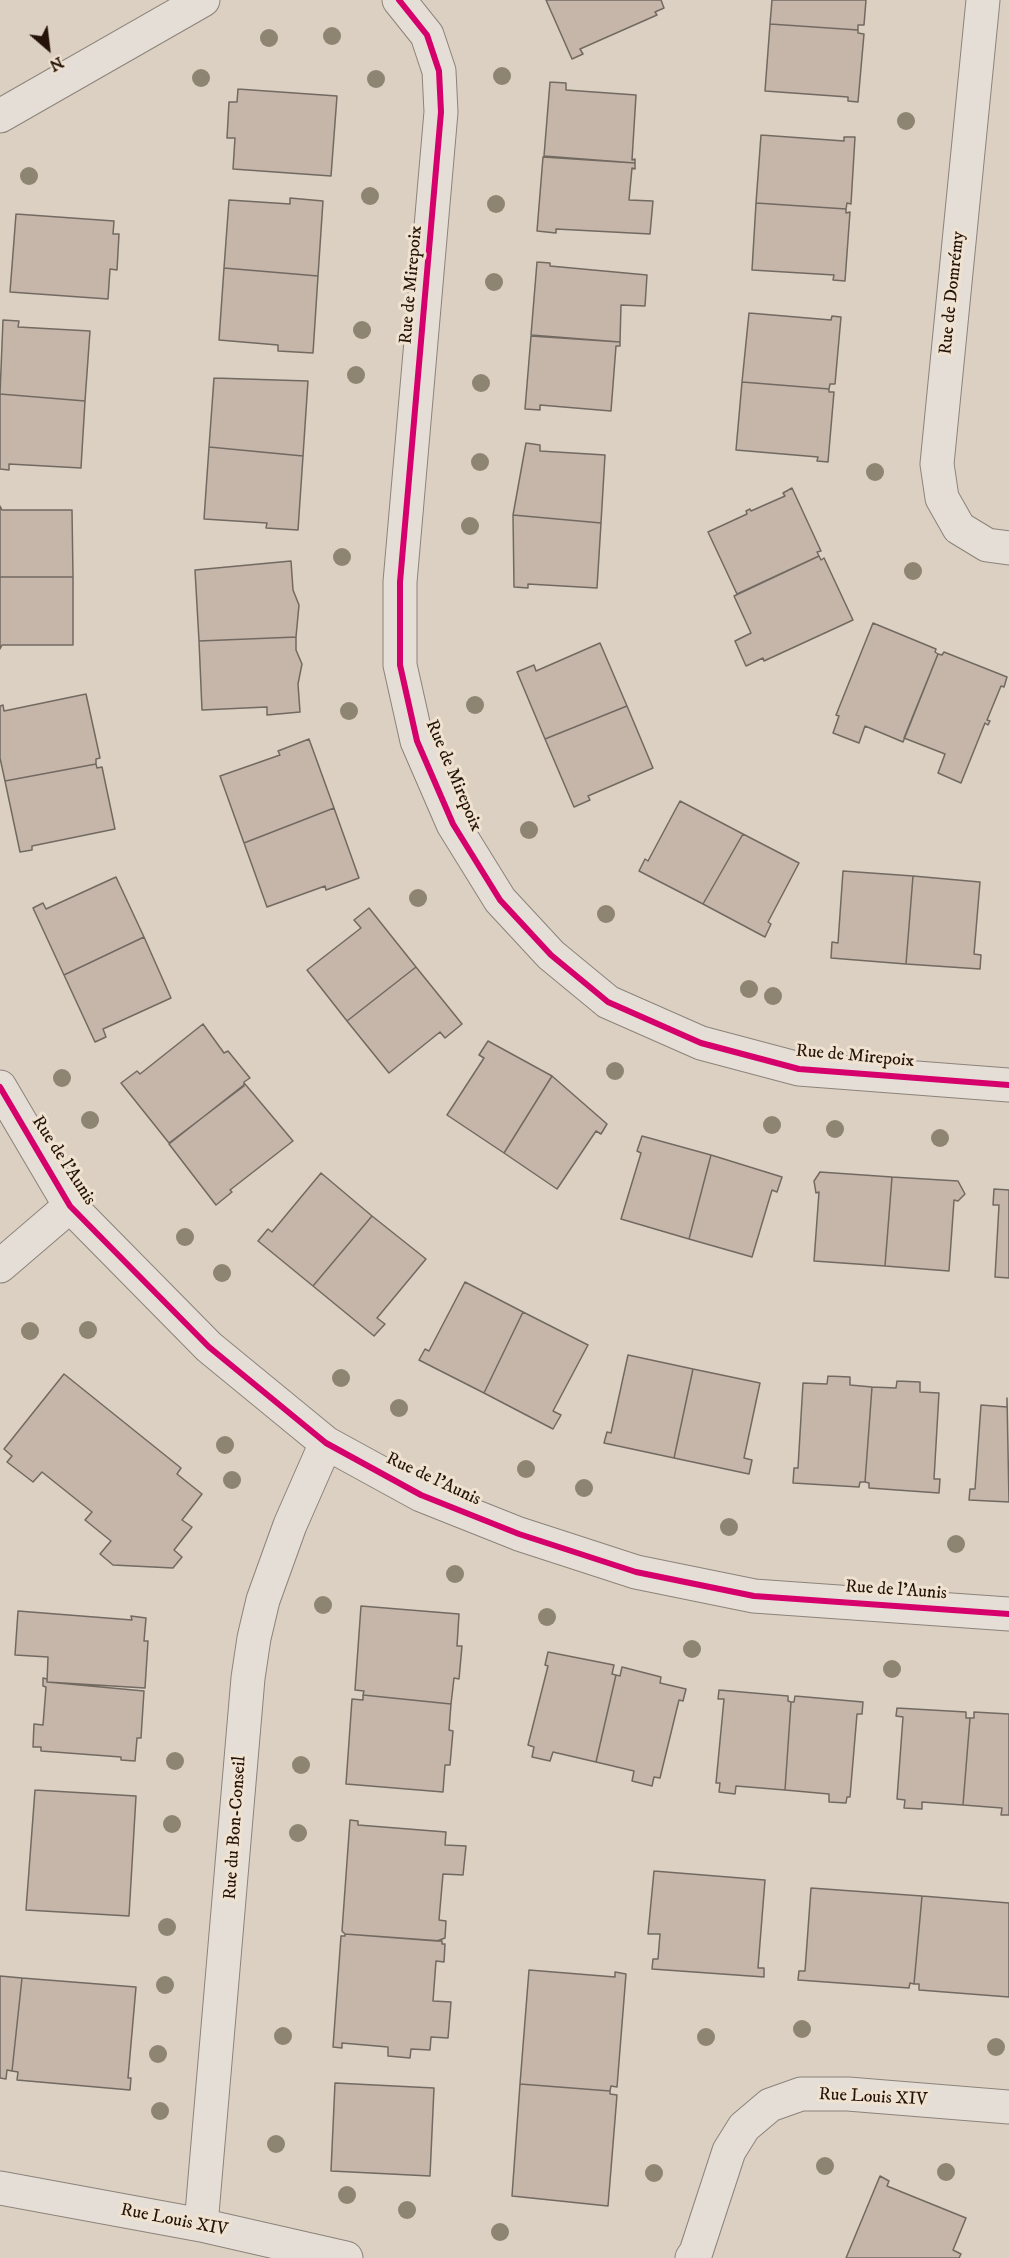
<!DOCTYPE html>
<meta charset="utf-8">
<style>
body{margin:0}
#map{position:relative;width:1009px;height:2258px;overflow:hidden;background:#dbd0c1;font-family:"IM FELL DW Pica",serif}
canvas{display:block}
.north{position:absolute;left:18px;top:18px;width:60px;height:60px;-webkit-text-stroke:4px #efe2d0;paint-order:stroke;rotate:152deg;font-size:16px;font-weight:700;line-height:24px;text-align:center;color:#25130a}
.north::after{content:'';display:block;margin:auto;width:21px;height:27px;background:#25130a;clip-path:polygon(50% 0,100% 100%,50% 72%,0 100%)}
</style>
<div id="map">
<canvas width="1009" height="2258"></canvas>
<div class="north">N</div>
</div>
<script>
const c = document.querySelector('canvas').getContext('2d');
c.lineJoin = 'round';
function paint(path, color) { c.fillStyle = color; c.fill(path, 'evenodd'); }
const shape = rows => new Path2D(rows.map(r => 'M' + r).join(''));
function stroke(path, color, width, dash) { c.strokeStyle = color; c.lineWidth = width; c.lineCap = dash ? 'butt' : 'round'; c.setLineDash(dash || []); c.stroke(path); }
function write(font, color, halo, rows, align = 'center') {
  c.font = font + ' "IM FELL DW Pica",serif'; c.lineWidth = 6; c.setLineDash([]); c.textBaseline = 'middle'; c.strokeStyle = halo; c.fillStyle = color; for (const [text, x, y, turn = 0] of rows) {
    c.save(); c.translate(x, y); c.rotate((+turn || 0) * Math.PI / 180); c.textAlign = isNaN(turn) ? turn : align; if (halo) c.strokeText(text, 0, 0); c.fillText(text, 0, 0); c.restore();
  }
}
const building = shape([
 [546,0,661,0,664,8,655,12,657,15,580,49,583,54,572,59,546,0],
 [772,0,866,0,864,25,858,25,858,30,770,24,772,0],
 [770,24,858,30,858,33,864,34,858,102,848,101,848,97,765,91,770,24],
 [550,82,566,83,566,90,636,95,632,160,635,159,635,163,544,156,550,82],
 [238,89,337,96,331,176,233,169,235,138,227,138,229,102,237,102,238,89],
 [761,135,844,141,844,137,855,137,851,204,847,203,846,209,756,203,761,135],
 [543,157,635,163,635,169,632,168,629,200,653,201,650,234,556,229,556,233,537,231,543,157],
 [290,198,323,201,318,276,224,268,229,200,290,204,290,198],
 [756,203,846,209,846,213,850,212,845,281,833,280,834,275,752,270,756,203],
 [16,214,114,221,113,234,119,234,117,270,110,269,108,299,10,292,16,214],
 [537,262,550,263,550,266,647,275,645,306,621,305,620,342,531,335,537,262],
 [224,268,318,276,313,353,278,351,278,345,219,340,224,268],
 [749,313,831,320,832,316,841,317,835,384,830,384,829,389,742,382,749,313],
 [3,320,19,321,18,327,90,331,85,401,0,394,3,320],
 [531,336,620,342,620,346,616,346,611,411,540,405,540,410,525,409,531,336],
 [214,378,308,381,303,456,209,447,214,378],
 [742,382,829,389,829,392,834,392,828,462,817,461,818,457,736,450,742,382],
 [0,394,85,401,81,468,9,464,9,470,0,469,0,394],
 [526,443,540,445,540,451,605,455,601,523,513,515,526,443],
 [209,447,303,456,298,530,266,528,267,523,204,519,209,447],
 [792,488,821,551,817,552,819,556,737,594,708,532,747,514,746,511,750,509,751,511,785,496,783,493,792,488],
 [0,506,2,510,72,510,73,577,0,577,0,506],
 [513,515,601,523,597,588,528,584,528,588,514,587,513,515],
 [819,556,821,560,824,558,853,620,764,661,763,658,746,666,735,641,751,633,734,596,819,556],
 [291,561,293,590,299,605,296,637,199,641,195,570,291,561],
 [0,577,73,577,73,645,2,645,0,649,0,577],
 [873,623,936,649,935,652,938,654,903,742,865,726,859,743,833,733,839,716,836,715,873,623],
 [296,637,296,650,302,664,298,684,300,712,267,715,267,707,202,710,199,641,296,637],
 [600,643,627,706,545,739,517,672,534,665,536,671,600,643],
 [944,652,1007,677,1004,687,1001,686,987,720,990,721,988,725,985,723,961,783,938,773,945,754,904,738,938,654,942,655,944,652],
 [86,694,100,758,96,759,96,764,5,781,0,758,0,706,3,705,4,711,86,694],
 [627,706,653,768,588,796,590,800,574,807,545,739,627,706],
 [309,739,334,808,244,843,220,776,280,755,278,751,309,739],
 [96,764,97,768,102,767,115,829,32,846,32,850,20,852,5,781,96,764],
 [680,801,743,834,703,904,639,871,645,859,648,861,680,801],
 [334,808,359,878,326,890,325,886,267,907,244,843,334,808],
 [743,834,799,863,768,922,771,924,765,937,703,904,743,834],
 [843,871,913,876,906,964,831,958,832,942,838,943,843,871],
 [913,876,980,882,974,954,981,955,980,969,906,964,913,876],
 [116,877,144,937,64,975,33,908,43,903,46,909,116,877],
 [369,908,416,967,347,1021,307,970,361,928,354,920,369,908],
 [144,937,171,998,103,1029,106,1037,95,1042,64,975,144,937],
 [416,967,462,1024,445,1038,440,1032,389,1073,347,1021,416,967],
 [203,1024,224,1053,228,1051,250,1078,244,1082,244,1086,169,1143,121,1083,137,1071,140,1074,203,1024],
 [488,1041,552,1076,504,1153,447,1115,484,1058,479,1055,488,1041],
 [552,1076,607,1124,601,1134,596,1131,557,1189,504,1153,552,1076],
 [245,1084,293,1141,230,1190,232,1192,216,1205,169,1144,245,1084],
 [642,1136,711,1155,689,1239,621,1219,641,1153,637,1151,642,1136],
 [711,1155,782,1177,777,1192,772,1190,752,1257,689,1239,711,1155],
 [820,1172,892,1177,885,1266,814,1261,819,1192,816,1193,814,1181,820,1172],
 [321,1173,372,1216,313,1286,258,1241,268,1229,272,1232,321,1173],
 [892,1177,958,1181,965,1194,958,1201,954,1200,949,1271,885,1266,892,1177],
 [994,1189,1009,1190,1009,1278,995,1277,999,1205,993,1205,994,1189],
 [372,1216,426,1259,377,1318,385,1324,374,1336,313,1286,372,1216],
 [465,1282,523,1312,484,1393,419,1360,425,1349,429,1351,465,1282],
 [523,1312,588,1345,553,1411,561,1415,553,1429,484,1393,523,1312],
 [628,1355,693,1369,674,1458,604,1443,607,1432,611,1433,628,1355],
 [693,1369,760,1383,744,1458,752,1460,749,1474,674,1458,693,1369],
 [64,1374,181,1468,177,1474,202,1494,182,1520,192,1527,174,1550,182,1557,173,1568,113,1565,100,1554,111,1541,85,1520,92,1512,42,1472,33,1482,7,1462,12,1456,4,1449,64,1374],
 [828,1376,850,1377,850,1385,872,1387,865,1482,860,1482,859,1487,793,1483,794,1468,798,1468,803,1383,827,1384,828,1376],
 [897,1381,920,1382,920,1392,939,1393,934,1479,940,1479,939,1493,869,1488,869,1483,865,1482,872,1387,896,1388,897,1381],
 [1007,1398,1009,1502,969,1500,970,1489,975,1489,981,1405,1007,1407,1007,1398],
 [361,1606,459,1614,457,1646,462,1646,459,1679,454,1678,451,1704,363,1695,364,1691,355,1690,361,1606],
 [18,1611,132,1620,131,1616,146,1618,144,1641,148,1641,145,1688,47,1682,48,1657,15,1655,18,1611],
 [548,1652,614,1665,612,1674,616,1675,596,1762,553,1752,550,1761,532,1757,534,1747,528,1745,548,1666,545,1665,548,1652],
 [622,1667,661,1677,660,1683,686,1689,683,1701,679,1700,660,1778,654,1777,652,1786,632,1781,634,1771,596,1762,616,1675,620,1676,622,1667],
 [43,1678,47,1679,47,1682,144,1691,141,1738,137,1738,135,1761,121,1760,121,1757,41,1751,41,1747,33,1747,34,1724,43,1725,46,1687,43,1686,43,1678],
 [719,1690,788,1696,788,1701,791,1702,785,1790,736,1786,735,1794,719,1792,720,1783,716,1783,724,1699,718,1699,719,1690],
 [363,1695,451,1704,449,1730,453,1731,450,1765,445,1765,443,1792,346,1784,352,1699,363,1700,363,1695],
 [795,1696,863,1702,862,1714,857,1714,850,1797,847,1797,846,1803,829,1802,829,1794,785,1790,791,1702,794,1702,795,1696],
 [897,1708,966,1712,966,1718,970,1718,963,1805,922,1802,922,1809,904,1808,905,1800,897,1799,903,1717,896,1716,897,1708],
 [974,1712,1009,1714,1009,1815,1001,1815,1002,1808,963,1805,970,1718,974,1718,974,1712],
 [35,1790,136,1796,129,1916,26,1910,35,1790],
 [350,1820,358,1821,358,1825,446,1832,445,1845,466,1846,463,1875,443,1874,439,1920,446,1921,445,1938,437,1941,345,1934,342,1931,350,1820],
 [654,1871,765,1880,758,1968,764,1968,764,1977,652,1969,653,1959,658,1959,660,1934,648,1934,654,1871],
 [811,1888,922,1896,914,1984,910,1983,909,1988,798,1980,799,1971,805,1971,811,1888],
 [922,1896,1009,1903,1009,1997,919,1990,919,1984,914,1984,922,1896],
 [345,1934,442,1941,442,1944,445,1944,444,1962,436,1961,433,2001,451,2002,448,2038,431,2037,430,2050,411,2049,410,2058,388,2056,388,2047,342,2043,342,2048,333,2047,341,1936,345,1936,345,1934],
 [529,1970,615,1977,615,1972,626,1974,617,2087,611,2086,610,2091,520,2084,529,1970],
 [0,1976,22,1978,12,2071,7,2070,6,2079,0,2078,0,1976],
 [22,1978,136,1987,128,2078,131,2078,130,2090,17,2080,18,2072,12,2071,22,1978],
 [335,2083,434,2088,430,2176,331,2171,335,2083],
 [520,2084,610,2091,610,2094,617,2095,608,2206,512,2196,520,2084],
 [880,2176,889,2181,887,2186,966,2218,953,2250,961,2254,959,2258,846,2258,880,2176]
]);
const street = shape([
 [399,0,427,35,439,71,441,112,400,582,400,665,417,741,453,824,500,900,551,955,608,1002,701,1043,799,1069,1009,1085],
 [983,0,937,464,942,498,959,528,987,545,1009,548],
 [0,116,203,0],
 [0,1087,70,1206,209,1347,326,1443,421,1495,519,1534,636,1572,754,1596,1009,1614],
 [0,1266,70,1206],
 [0,2188,201,2225,346,2258],
 [201,2225,248,1678,254,1638,263,1600,290,1525,326,1443],
 [692,2258,696,2252,729,2151,744,2127,770,2105,801,2094,848,2094,1009,2107]
]);
const cycleway = shape([
 [399,0,427,35,439,71,441,112,400,582,400,665,417,741,453,824,500,900,551,955,608,1002,701,1043,799,1069,1009,1085],
 [0,1087,70,1206,209,1347,326,1443,421,1495,519,1534,636,1572,754,1596,1009,1614]
]);
const trees = [
 [332,36],
 [269,38],
 [502,76],
 [201,78],
 [376,79],
 [906,121],
 [29,176],
 [370,196],
 [496,204],
 [494,282],
 [362,330],
 [356,375],
 [481,383],
 [480,462],
 [875,472],
 [470,526],
 [342,557],
 [913,571],
 [475,705],
 [349,711],
 [529,830],
 [418,898],
 [606,914],
 [749,989],
 [773,996],
 [615,1071],
 [62,1078],
 [90,1120],
 [772,1125],
 [835,1129],
 [940,1138],
 [185,1237],
 [222,1273],
 [88,1330],
 [30,1331],
 [341,1378],
 [399,1408],
 [225,1445],
 [526,1469],
 [232,1480],
 [584,1488],
 [729,1527],
 [956,1544],
 [455,1574],
 [323,1605],
 [547,1617],
 [692,1649],
 [892,1669],
 [175,1761],
 [301,1765],
 [172,1824],
 [298,1833],
 [167,1927],
 [165,1985],
 [802,2029],
 [283,2036],
 [706,2037],
 [996,2047],
 [158,2054],
 [160,2111],
 [276,2144],
 [825,2166],
 [946,2172],
 [654,2173],
 [347,2195],
 [407,2210],
 [500,2232]
];
const streetNames = [
 ["Rue de Mirepoix",412,285,-85],
 ["Rue de Domrémy",953,293,-84],
 ["Rue de Mirepoix",453,776,67],
 ["Rue de Mirepoix",855,1057,5],
 ["Rue de l'Aunis",63,1161,57],
 ["Rue de l'Aunis",433,1480,25],
 ["Rue de l'Aunis",896,1591,4],
 ["Rue du Bon-Conseil",236,1828,-86],
 ["Rue Louis XIV",873,2098,3],
 ["Rue Louis XIV",174,2221,11]
];
paint(building, '#c6b5a9');
stroke(building, '#726a61', 1.5);
stroke(street, '#8c837a', 35);
stroke(street, '#e4ded6', 33);
stroke(cycleway, '#d6006c', 6);
c.fillStyle = '#8e8472';
for (const [x, y] of trees) { c.beginPath(); c.arc(x, y, 9, 0, 2 * Math.PI); c.fill(); }
write('18px', '#25130a', '#efe2d0', streetNames);
</script>
